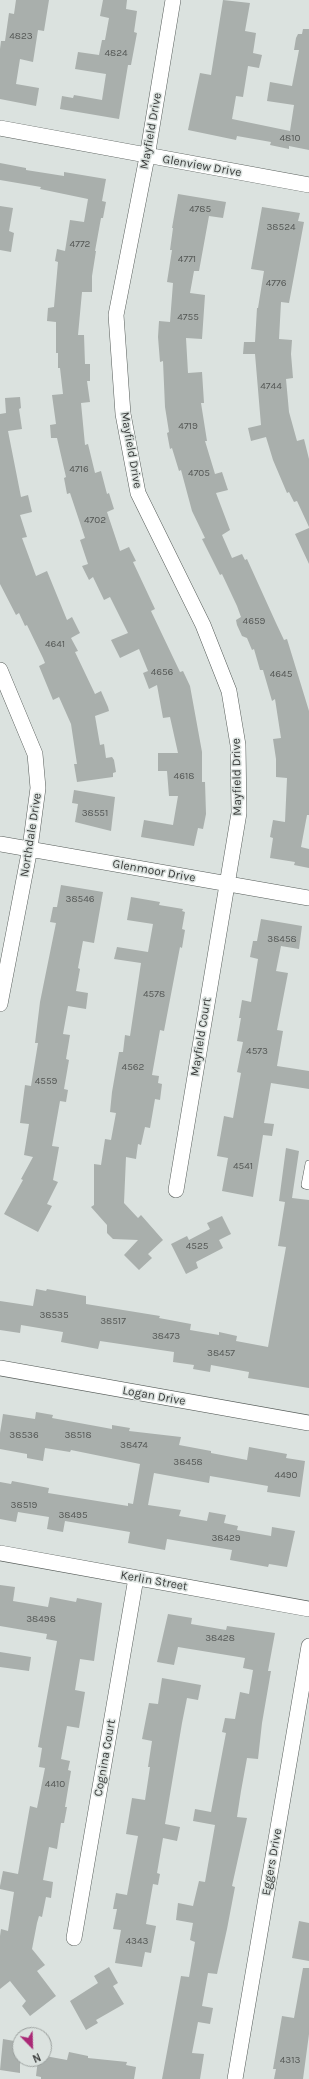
<!DOCTYPE html>
<style>
body{margin:0}
#map{position:relative;width:309px;height:2079px;overflow:hidden;background:#dbe2df;font-family:Karla,sans-serif}
canvas{display:block}
.north{position:absolute;left:12px;top:2027px;width:40px;height:40px;box-sizing:border-box;background:#dbe2df;border:1px solid #9a9f9d;border-radius:50%;rotate:157deg;font-size:11px;font-weight:700;line-height:16px;text-align:center;color:#393b3a}
.north::after{content:'';display:block;margin:auto;width:14px;height:18px;background:#aa2976;clip-path:polygon(50% 0,100% 100%,50% 72%,0 100%)}
</style>
<div id="map">
<canvas width="309" height="2079"></canvas>
<div class="north">N</div>
</div>
<script>
const c = document.querySelector('canvas').getContext('2d');
c.lineJoin = 'round';
function paint(path, color) { c.fillStyle = color; c.fill(path, 'evenodd'); }
const shape = rows => new Path2D(rows.map(r => 'M' + r).join(''));
function stroke(path, color, width, dash) { c.strokeStyle = color; c.lineWidth = width; c.lineCap = dash ? 'butt' : 'round'; c.setLineDash(dash || []); c.stroke(path); }
function write(font, color, halo, rows, align = 'center') {
  c.font = font + ' Karla,sans-serif'; c.lineWidth = 3; c.setLineDash([]); c.textBaseline = 'middle'; c.strokeStyle = halo; c.fillStyle = color; for (const [text, x, y, turn = 0] of rows) {
    c.save(); c.translate(x, y); c.rotate((+turn || 0) * Math.PI / 180); c.textAlign = isNaN(turn) ? turn : align; if (halo) c.strokeText(text, 0, 0); c.fillText(text, 0, 0); c.restore();
  }
}
const building = shape([
 [16,0,49,0,44,31,38,30,33,62,20,59,16,84,39,88,36,106,0,99,0,49,1,41,5,41,9,13,14,14],
 [103,0,127,0,126,9,137,11,134,32,137,33,131,65,128,65,119,119,60,109,62,96,73,98,74,95,102,100,106,74,75,69,78,52,99,55,102,40,105,40,109,18,100,16],
 [223,0,250,3,245,31,256,33,253,53,262,55,259,68,248,66,243,97,236,96,232,119,290,131,294,105,267,101,270,82,292,86,299,50,294,50,296,38,298,34,302,34,303,29,309,29,309,150,289,146,289,149,270,145,271,142,237,136,236,140,188,130,200,73,211,75],
 [0,163,26,168,26,170,64,176,64,172,106,179,102,201,106,202,103,218,101,218,95,251,96,251,92,276,92,292,82,292,78,335,84,335,85,364,90,364,90,381,87,381,90,402,81,403,85,445,88,444,95,473,101,471,107,494,109,493,114,509,107,512,120,551,129,547,136,561,133,562,155,609,151,611,180,672,183,671,190,686,202,752,202,782,205,782,206,814,203,829,198,828,194,846,141,837,144,820,173,825,178,796,169,796,167,771,158,771,158,753,178,753,170,717,163,718,157,685,149,689,143,673,148,671,139,649,120,658,111,640,128,633,110,597,104,600,93,577,89,580,82,566,88,564,80,540,85,538,70,493,67,494,64,478,66,477,57,438,51,438,50,425,56,424,52,395,63,394,60,368,58,368,58,353,56,353,56,322,47,321,48,308,54,307,58,262,55,261,57,249,65,251,70,220,84,222,88,199,40,189,41,187,0,180],
 [178,194,226,202,223,218,209,216,199,271,194,271,190,293,205,295,202,339,186,338,188,373,202,372,204,403,201,403,207,441,205,441,215,474,222,472,228,490,216,493,230,530,222,535,232,558,242,554,245,560,247,559,276,623,284,640,287,639,309,711,309,815,307,815,301,847,309,849,309,868,294,865,295,862,270,858,273,838,270,837,273,820,285,822,287,778,276,777,276,759,273,739,281,738,275,699,272,701,263,670,260,670,254,649,252,650,247,638,242,636,237,625,236,620,241,617,237,606,222,574,220,575,202,539,205,538,192,511,181,470,179,471,172,448,170,449,167,433,169,432,165,407,163,361,160,362,158,337,159,321,170,322,173,283,167,282,172,250,170,250,173,228,172,228],
 [0,206,13,208,9,231,14,233,11,252,0,250],
 [262,207,300,213,298,221,304,222,289,303,281,302,279,339,292,340,291,354,293,378,286,379,289,412,297,441,304,439,309,459,309,527,297,501,294,502,289,492,287,493,273,460,266,437,251,441,248,428,261,425,255,354,243,354,244,342,255,342,257,308,258,308,264,271,251,269],
 [20,397,21,408,19,409,22,429,8,431,21,497,28,495,32,512,20,515,27,537,22,538,36,576,47,571,67,620,72,617,80,633,71,638,78,651,75,652,95,694,101,691,108,707,109,711,95,716,100,745,104,744,106,758,112,757,114,760,116,772,113,773,113,777,77,782,74,764,77,764,71,724,59,697,53,700,39,666,45,663,43,658,27,625,25,626,19,613,16,615,0,584,0,414,6,413,5,398],
 [309,528,309,564,295,534],
 [74,790,115,797,111,831,75,822,78,804,72,803],
 [61,885,103,892,94,943,83,941,78,968,80,969,76,991,88,993,86,1009,68,1006,63,1034,70,1035,66,1059,69,1060,64,1089,68,1090,66,1102,60,1101,52,1146,59,1147,53,1180,58,1182,47,1204,52,1206,38,1232,4,1214,23,1180,21,1179,33,1157,24,1155,29,1124,20,1123,25,1085,31,1086,38,1043,35,1043,40,1002,56,923,50,922,53,907,57,907],
 [131,897,160,902,159,905,183,909,182,911,185,912,182,929,185,930,182,948,180,947,164,1031,160,1030,152,1075,159,1076,158,1083,162,1084,160,1100,155,1099,150,1128,145,1127,141,1145,138,1144,136,1159,126,1157,124,1203,138,1218,141,1215,163,1240,148,1254,152,1258,139,1270,124,1255,138,1240,113,1239,107,1233,107,1225,91,1207,94,1205,94,1164,101,1165,105,1139,111,1140,116,1113,110,1112,112,1092,119,1052,123,1052,125,1035,130,1036,141,963,114,959,117,947,148,952,153,924,127,920],
 [261,919,302,926,299,949,281,946,276,971,288,973,277,1030,283,1031,277,1066,309,1071,309,1089,271,1083,264,1123,274,1124,272,1136,263,1135,253,1197,222,1191,228,1158,217,1156,224,1116,233,1118,241,1073,237,1072,243,1042,237,1041,241,1018,239,1018,242,1000,251,1002,258,959,250,957,253,941,257,941],
 [286,1148,299,1151,292,1198,309,1200,309,1388,248,1378,249,1372,211,1365,210,1372,193,1369,194,1365,173,1362,174,1352,100,1341,98,1349,82,1346,61,1342,63,1332,21,1325,20,1333,0,1330,0,1301,33,1306,36,1289,46,1291,47,1289,86,1296,86,1304,160,1316,159,1318,191,1324,190,1330,219,1335,219,1332,237,1336,236,1341,268,1347,286,1247,278,1246,285,1202,279,1201],
 [222,1216,231,1234,219,1240,223,1248,196,1262,198,1268,186,1274,171,1244,187,1236,189,1240,210,1229,207,1223],
 [36,1412,53,1415,52,1418,112,1429,112,1425,130,1428,129,1431,181,1437,179,1445,211,1451,211,1453,247,1460,249,1447,287,1454,286,1458,305,1461,300,1497,267,1492,268,1486,210,1476,209,1483,154,1473,148,1505,181,1510,179,1516,207,1521,209,1512,226,1515,224,1523,238,1526,237,1530,271,1536,272,1527,295,1531,287,1567,269,1564,268,1567,230,1560,232,1550,167,1539,165,1550,149,1547,128,1543,130,1532,65,1521,63,1532,47,1529,49,1517,18,1512,16,1522,0,1519,0,1482,11,1484,12,1481,49,1488,48,1493,128,1506,128,1503,133,1504,140,1464,71,1450,70,1452,45,1448,43,1461,27,1458,27,1454,0,1449,0,1433,3,1414,35,1419],
 [0,1585,15,1587,13,1601,48,1607,50,1597,76,1602,77,1598,102,1603,94,1661,80,1659,75,1690,85,1692,79,1728,67,1726,61,1759,70,1761,68,1770,71,1771,65,1807,67,1807,64,1823,61,1823,57,1849,49,1847,43,1880,53,1882,51,1898,46,1897,42,1917,39,1916,37,1923,32,1949,45,1965,37,1971,56,1996,30,2016,22,2006,26,2001,10,1981,0,1989,0,1936,1,1929,8,1931,14,1892,0,1889,0,1886,3,1871,18,1874,30,1806,37,1808,45,1768,39,1767,42,1748,38,1747,57,1641,46,1639,47,1634,0,1626],
 [168,1614,192,1618,191,1624,226,1630,227,1626,275,1633,268,1671,271,1671,262,1723,258,1759,247,1758,241,1791,237,1817,247,1818,232,1886,235,1887,227,1929,217,1974,208,1973,202,2006,213,2008,210,2024,198,2022,192,2053,204,2054,200,2079,162,2079,181,1976,189,1977,195,1942,190,1940,193,1923,176,1920,178,1903,193,1906,199,1881,205,1882,215,1825,193,1821,195,1809,211,1812,226,1733,222,1732,225,1718,235,1719,240,1692,249,1694,253,1670,243,1668,245,1658,178,1647,174,1665,157,1662],
 [0,1652,31,1657,29,1671,0,1667],
 [162,1678,201,1685,198,1700,187,1698,182,1723,165,1824,180,1827,177,1841,163,1838,157,1873,160,1874,158,1885,153,1884,146,1924,156,1926,151,1953,145,1952,142,1967,115,1963,121,1930,113,1929,117,1909,113,1909,116,1893,127,1895,138,1836,126,1834,132,1798,145,1800,150,1767,148,1767,152,1741,142,1739,149,1703,158,1704],
 [299,1921,309,1923,309,1961,292,1958],
 [109,1967,118,1983,113,1986,124,2004,96,2020,98,2023,86,2030,70,2001,98,1983,94,1976],
 [303,1968,309,1968,309,2034,303,2079,274,2079,276,2069,273,2069,282,2016,294,2018],
 [3,2039,20,2042,20,2073,0,2070],
 [69,2052,88,2056,88,2058,127,2062,126,2065,136,2067,134,2079,41,2079,41,2077,36,2076,38,2059,44,2059,45,2056,67,2060]
]);
const lane = shape([
 [309,1164,305,1185,309,1186]
]);
const street = shape([
 [173,0,147,157,116,315,123,414,138,493,203,625,229,691,238,745,239,813,176,1190],
 [0,128,309,185],
 [0,670,35,754,38,788,30,848,0,1004],
 [0,844,309,898],
 [0,1368,309,1423],
 [0,1553,309,1609],
 [74,1938,136,1578],
 [235,2079,309,1646]
]);
const numberNames = [
 ["4823",21,36],
 ["4824",116,53],
 ["4810",290,138],
 ["4785",200,209],
 ["38524",281,227],
 ["4772",80,244],
 ["4771",187,259],
 ["4776",276,283],
 ["4755",188,317],
 ["4744",271,386],
 ["4719",188,426],
 ["4716",79,469],
 ["4705",199,473],
 ["4702",95,520],
 ["4659",254,621],
 ["4641",55,644],
 ["4656",162,672],
 ["4645",281,674],
 ["4618",184,776],
 ["38551",95,813],
 ["38546",80,899],
 ["38458",282,939],
 ["4578",154,994],
 ["4573",257,1051],
 ["4562",133,1067],
 ["4559",46,1081],
 ["4541",243,1166],
 ["4525",197,1246],
 ["38535",54,1315],
 ["38517",113,1321],
 ["38473",166,1336],
 ["38457",221,1353],
 ["38536",24,1435],
 ["38518",78,1435],
 ["38474",134,1445],
 ["38458",188,1462],
 ["4490",286,1475],
 ["38519",24,1505],
 ["38495",73,1515],
 ["38429",226,1538],
 ["38498",41,1619],
 ["38428",220,1638],
 ["4410",55,1784],
 ["4343",137,1941],
 ["4313",290,2060]
];
const streetNames = [
 ["Mayfield Drive",151,131,-80],
 ["Glenview Drive",202,166,10],
 ["Mayfield Drive",131,450,80],
 ["Mayfield Drive",237,777,-91],
 ["Northdale Drive",31,835,-81],
 ["Glenmoor Drive",154,871,10],
 ["Mayfield Court",201,1037,-81],
 ["Logan Drive",154,1396,10],
 ["Kerlin Street",154,1581,10],
 ["Cognina Court",105,1758,-80],
 ["Eggers Drive",272,1862,-80]
];
paint(building, '#a9afac');
stroke(lane, '#565c59', 8);
stroke(street, '#565c59', 16);
stroke(lane, '#fff', 7);
stroke(street, '#fff', 15);
write('10px', '#555856', null, numberNames);
write('12px', '#393b3a', '#dbe2df', streetNames);
</script>
